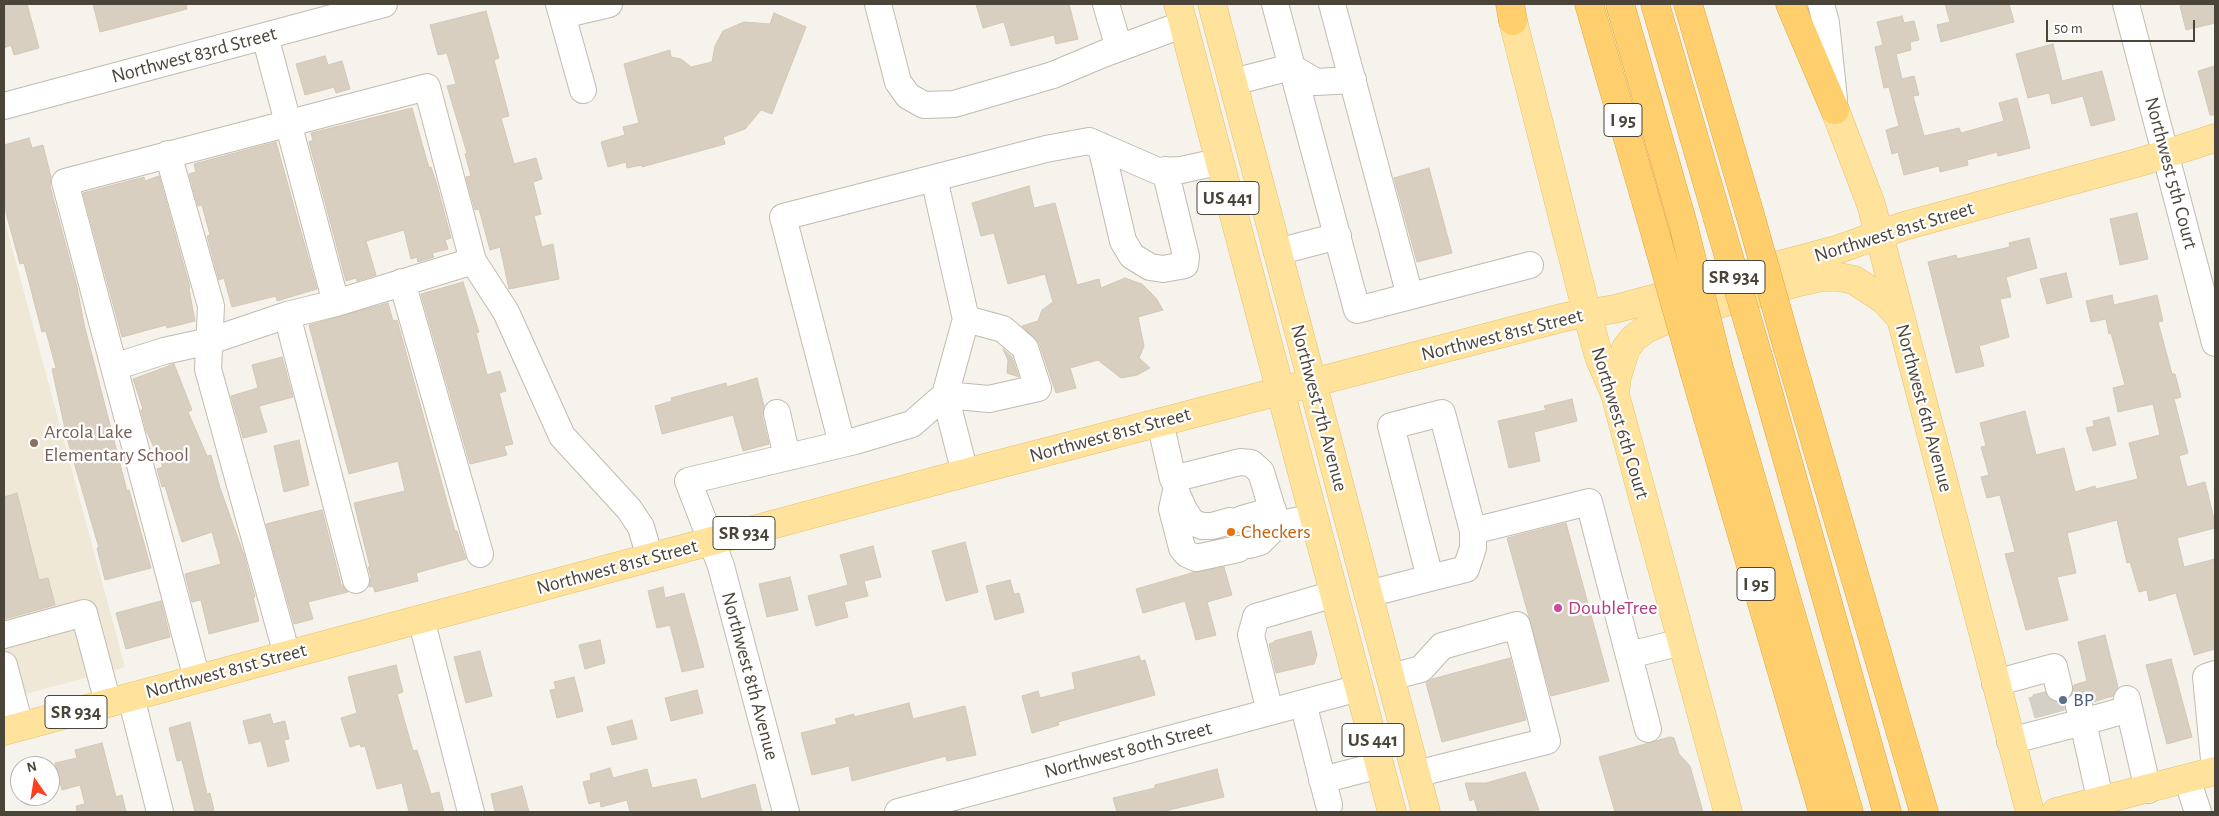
<!DOCTYPE html>
<style>
body{margin:0}
#map{position:relative;width:2219px;height:816px;overflow:hidden;background:#f6f3ec;font-family:"Alegreya Sans",sans-serif}
canvas{display:block}
.frame{position:absolute;inset:0;border:5px solid #4b4439;pointer-events:none}
.north{position:absolute;left:10px;top:756px;width:50px;height:50px;box-sizing:border-box;background:#fff;border:1px solid #b7b4b0;border-radius:50%;rotate:347deg;font-size:14px;font-weight:700;line-height:20px;text-align:center;color:#4b4439}
.north::after{content:'';display:block;margin:auto;width:18px;height:22px;background:#fc3f1d;clip-path:polygon(50% 0,100% 100%,50% 72%,0 100%)}
.scale{position:absolute;left:2046px;top:20px;width:149px;height:22px;box-sizing:border-box;border:2px solid #4b4439;border-top:0;padding-left:6px;font-size:15px;line-height:18px;white-space:nowrap;color:#4b4439;-webkit-text-stroke:4px #fff;paint-order:stroke}
</style>
<div id="map">
<canvas width="2219" height="816"></canvas>
<div class="frame"></div>
<div class="north">N</div>
<div class="scale">50 m</div>
</div>
<script>
const c = document.querySelector('canvas').getContext('2d');
c.lineJoin = 'round';
function paint(path, color) { c.fillStyle = color; c.fill(path, 'evenodd'); }
const shape = rows => new Path2D(rows.map(r => 'M' + r).join(''));
function stroke(path, color, width, dash) { c.strokeStyle = color; c.lineWidth = width; c.lineCap = dash ? 'butt' : 'round'; c.setLineDash(dash || []); c.stroke(path); }
function write(font, color, halo, rows, align = 'center') {
  c.font = font + ' "Alegreya Sans",sans-serif'; c.lineWidth = 4.5; c.setLineDash([]); c.textBaseline = 'middle'; c.strokeStyle = halo; c.fillStyle = color; for (const [text, x, y, turn = 0] of rows) {
    c.save(); c.translate(x, y); c.rotate((+turn || 0) * Math.PI / 180); c.textAlign = isNaN(turn) ? turn : align; if (halo) c.strokeText(text, 0, 0); c.fillText(text, 0, 0); c.restore();
  }
}
const education = shape([
 [4,218,125,667,4,700]
]);
const building = shape([
 [4,4,27,4,39,48,14,55,11,45,4,48,4,4],
 [93,4,186,4,187,9,100,32,93,4],
 [976,4,1069,4,1078,39,1056,44,1054,35,1011,46,1004,22,983,28,976,4],
 [1945,4,2009,4,2014,22,1941,42,1937,25,1950,22,1945,4],
 [2188,4,2215,4,2215,23,2186,30,2180,6,2188,4],
 [486,11,499,58,494,60,509,116,501,118,514,164,536,158,542,179,533,182,541,214,534,216,542,247,553,244,559,279,509,289,500,247,490,250,479,209,475,210,466,177,471,176,465,154,467,153,447,86,456,84,447,53,438,55,430,25,486,11],
 [774,13,806,27,772,114,761,110,745,129,723,137,725,144,642,167,642,165,627,168,626,162,608,167,601,142,625,135,623,127,639,123,624,64,670,50,671,57,681,59,691,67,712,62,715,46,723,31,744,22,770,24,774,13],
 [1902,16,1904,23,1914,21,1919,40,1910,42,1911,50,1896,54,1902,79,1914,76,1919,95,1913,96,1924,136,1959,128,1961,133,2004,121,1999,103,2017,98,2030,148,1998,156,1997,152,1967,160,1968,165,1940,172,1939,166,1904,175,1898,152,1892,154,1886,130,1899,126,1889,87,1884,88,1875,47,1883,45,1877,22,1902,16],
 [2053,44,2062,81,2102,71,2115,120,2091,126,2083,96,2052,104,2049,93,2028,98,2016,54,2053,44],
 [325,56,328,65,342,61,350,89,336,93,334,87,305,95,296,64,325,56],
 [2215,66,2215,115,2210,115,2198,71,2215,66],
 [412,108,429,168,431,167,437,185,451,238,445,240,448,249,432,253,434,257,418,262,417,257,411,259,404,230,366,241,376,275,357,281,356,278,346,281,309,142,313,140,311,133,412,108],
 [29,138,32,148,43,145,51,177,50,186,77,287,84,324,127,491,129,490,151,568,105,580,97,548,99,548,67,438,52,369,56,368,46,331,42,332,24,263,20,264,6,213,4,145,29,138],
 [276,142,317,289,277,301,276,296,232,307,224,278,219,280,207,236,210,235,202,205,198,206,189,174,196,172,194,164,276,142],
 [1429,168,1452,253,1417,262,1394,178,1429,168],
 [159,176,190,288,189,289,195,321,167,328,166,325,122,337,83,193,144,177,145,181,159,176],
 [1029,186,1034,208,1055,203,1077,285,1099,279,1101,288,1125,278,1142,284,1156,298,1163,310,1138,317,1144,346,1139,358,1150,368,1137,375,1121,378,1098,360,1070,368,1076,388,1056,393,1039,343,1022,326,1038,321,1042,310,1053,302,1045,274,1008,284,994,233,981,236,972,203,1029,186],
 [2137,213,2148,259,2120,265,2110,219,2137,213],
 [2029,238,2037,268,2006,277,2011,297,2000,299,2009,337,1979,346,1984,366,1956,373,1928,262,1956,255,1957,259,2010,247,2009,243,2029,238],
 [2066,273,2072,297,2047,304,2040,279,2066,273],
 [463,282,479,332,476,333,487,375,500,371,506,391,499,393,513,444,504,446,507,455,470,464,421,294,463,282],
 [2112,295,2114,305,2157,295,2163,321,2158,322,2172,374,2175,374,2181,397,2174,399,2188,453,2179,456,2187,487,2205,482,2215,523,2215,528,2177,538,2184,567,2215,559,2215,649,2194,655,2176,593,2149,601,2147,590,2139,592,2130,562,2127,563,2117,520,2067,533,2076,573,2057,577,2068,620,2026,630,2005,554,2015,552,2000,495,1987,498,1981,477,1989,475,1981,447,1986,446,1980,423,2025,411,2036,455,2064,448,2075,492,2095,486,2096,489,2138,479,2129,443,2160,435,2153,404,2118,412,2113,388,2125,385,2111,333,2109,334,2106,319,2091,322,2086,301,2112,295],
 [388,303,393,321,397,320,455,531,457,531,466,559,416,573,418,581,375,592,373,586,369,587,371,577,368,567,370,567,354,503,405,491,398,461,349,474,309,325,388,303],
 [1003,349,1012,357,1019,377,1007,373,1008,360,1003,349],
 [282,357,293,397,259,406,267,432,243,438,231,396,258,388,252,365,282,357],
 [174,364,192,410,188,412,207,456,211,455,220,488,244,555,255,597,253,597,259,621,209,634,201,600,192,602,185,574,221,564,212,532,182,542,165,486,162,487,157,469,163,467,146,430,141,410,143,409,133,379,174,364],
 [757,378,764,406,762,416,769,444,743,451,733,415,662,434,655,406,672,401,671,398,726,383,727,387,757,378],
 [1572,399,1577,421,1534,432,1540,461,1509,468,1498,421,1546,410,1544,406,1572,399],
 [2109,417,2116,445,2093,451,2086,428,2094,426,2093,421,2109,417],
 [299,440,309,485,284,492,274,446,299,440],
 [17,493,39,580,48,578,55,605,4,619,4,497,17,493],
 [322,510,341,584,348,592,308,602,313,619,294,624,266,524,322,510],
 [1566,523,1609,681,1551,696,1507,538,1566,523],
 [965,542,978,592,946,601,932,551,965,542],
 [873,546,881,577,864,581,868,596,844,602,848,617,816,626,808,596,848,585,840,555,873,546],
 [1224,567,1232,595,1207,602,1216,635,1196,640,1185,601,1143,613,1136,589,1195,572,1224,567],
 [790,577,798,610,767,617,759,584,790,577],
 [1010,580,1014,594,1019,593,1024,612,995,620,986,586,1010,580],
 [663,587,665,598,684,593,704,667,682,672,670,625,657,628,648,591,663,587],
 [161,601,170,637,126,649,116,613,161,601],
 [1311,631,1317,655,1314,664,1276,673,1269,644,1275,642,1274,641,1311,631],
 [2105,635,2118,687,2113,696,2093,702,2084,692,2073,693,2074,685,2087,681,2078,642,2105,635],
 [600,640,605,663,585,669,579,645,600,640],
 [480,651,492,696,466,703,454,657,480,651],
 [1139,656,1141,661,1145,660,1155,695,1058,722,1059,725,1032,733,1022,696,1038,691,1040,698,1075,689,1072,673,1139,656],
 [1510,658,1526,720,1442,742,1426,683,1432,679,1510,658],
 [2171,659,2192,737,2167,744,2146,665,2171,659],
 [396,665,403,692,397,694,413,751,417,750,431,794,439,792,444,812,409,812,402,783,377,789,365,746,361,747,360,744,350,747,341,718,357,713,348,677,396,665],
 [574,677,583,711,557,718,550,690,556,689,554,682,574,677],
 [697,690,703,713,671,721,665,698,697,690],
 [2045,692,2054,702,2065,701,2064,710,2039,717,2033,695,2045,692],
 [909,703,913,719,965,706,976,755,947,761,946,756,852,781,849,766,812,775,801,733,837,724,835,719,854,714,854,717,909,703],
 [270,714,273,724,285,721,289,739,284,740,289,761,268,767,261,741,249,744,243,721,270,714],
 [632,720,637,739,612,745,607,727,632,720],
 [190,722,207,794,210,793,214,810,202,812,195,812,182,760,177,761,169,728,190,722],
 [1670,737,1674,738,1679,754,1690,766,1703,812,1615,812,1599,757,1670,737],
 [102,743,116,797,122,795,126,812,77,812,76,806,85,804,80,785,62,790,55,763,77,758,75,750,102,743],
 [610,768,613,778,647,769,652,788,696,779,701,799,755,784,762,812,630,812,627,800,601,807,600,801,589,804,583,782,591,780,590,774,610,768],
 [1217,769,1224,797,1161,812,1117,812,1113,798,1155,788,1155,785,1217,769],
 [1525,772,1539,810,1478,812,1474,799,1470,801,1465,783,1486,783,1525,772],
 [522,786,529,812,495,812,491,794,522,786]
]);
const minorTunnel = shape([
 [2059,688,2065,710],
 [2041,694,2047,715]
]);
const minor = shape([
 [559,4,583,90],
 [878,4,898,82,908,96,924,105,954,104,1053,75,1103,54,1184,24],
 [1106,4,1119,48],
 [1275,4,1357,310,1530,265],
 [1332,4,1410,296],
 [1821,4,1826,23,1834,99],
 [2126,4,2215,343],
 [562,15,609,4],
 [265,36,336,303],
 [1233,82,1291,67,1316,82,1353,80],
 [4,106,384,4],
 [1101,146,1123,241,1132,256,1150,267,1163,269,1185,265,1186,256,1165,170],
 [168,154,211,306,208,369,287,655],
 [934,178,1046,149,1089,141,1158,171,1181,170,1218,162],
 [1277,252,1338,236],
 [473,261,506,312,562,436,629,509,641,527,650,558],
 [402,282,480,554],
 [287,315,356,580],
 [114,367,164,351,210,341,287,315,336,303,473,261,427,87,65,182,114,367,197,679],
 [777,413,787,457],
 [1160,422,1173,479,1240,462,1251,463,1261,472,1277,525],
 [842,444,783,217,934,178,966,319,945,395,965,473],
 [1176,491,1172,509,1182,548,1187,554,1196,558,1238,549],
 [1176,492,1184,510,1192,522,1202,526,1212,526,1230,521],
 [1242,519,1273,510],
 [1473,531,1589,502,1648,729],
 [1249,545,1260,542,1277,525,1314,517],
 [1368,594,1430,578,1466,569,1473,548,1473,531,1442,413,1391,426,1430,578],
 [421,619,471,812],
 [4,635,84,613,108,703],
 [1629,655,1682,642],
 [4,665,20,726],
 [2215,674,2206,677,2215,770],
 [1391,677,1421,669,1442,646,1517,625,1547,741,1416,774],
 [1995,683,2054,667,2059,688],
 [131,697,160,812],
 [2127,699,2148,790],
 [1303,703,1329,805],
 [2079,706,2083,722,2129,709],
 [1270,712,1251,635,1256,617,1334,594],
 [2010,741,2083,722,2103,812],
 [2187,779,2198,812],
 [1322,780,1380,765],
 [786,812,721,566,688,481,855,441,912,424,945,395,989,399,1038,388,1025,348,1003,329,966,319],
 [898,812,1359,688]
]);
const major = shape([
 [1178,4,1392,812],
 [1212,4,1426,812],
 [1513,21,1587,313,1599,357,1615,394,1728,812],
 [1835,110,1871,204,2030,812],
 [1615,394,1617,377,1626,348,1634,338,1646,329,1675,316,1799,282,1822,277,1839,277,1854,280,1883,299,1901,318],
 [4,731,965,473,1565,317,1615,309,1839,249,1904,226,2140,162,2215,138],
 [2056,812,2215,771]
]);
const highway = shape([
 [1510,4,1513,21],
 [1589,4,1656,236],
 [1620,4,1683,224],
 [1655,4,1717,216],
 [1688,4,1749,211],
 [1790,4,1835,110],
 [1788,349,1924,812],
 [1758,356,1887,812],
 [1719,368,1849,812],
 [1695,374,1823,812]
]);
const highwayBridge = shape([
 [1749,211,1788,349],
 [1717,216,1758,356],
 [1683,224,1719,368],
 [1656,236,1695,374]
]);
const markers = [
 [34,443,5,"#8d6e63"],
 [1231,532,5,"#e8710a"],
 [1558,608,5,"#d1479c"],
 [2063,700,5,"#5c6f8a"]
];
const shields = [
 [1623,120,38],
 [1228,198,62],
 [1734,277,62],
 [744,533,62],
 [1756,584,38],
 [76,712,62],
 [1373,740,62]
];
const shieldNames = [
 ["I 95",1623,120],
 ["US 441",1228,198],
 ["SR 934",1734,277],
 ["SR 934",744,533],
 ["I 95",1756,584],
 ["SR 934",76,712],
 ["US 441",1373,740]
];
const streetNames = [
 ["Northwest 83rd Street",194,55,-15],
 ["Northwest 5th Court",2171,173,75],
 ["Northwest 81st Street",1894,232,-17],
 ["Northwest 81st Street",1502,335,-14],
 ["Northwest 7th Avenue",1319,408,75],
 ["Northwest 6th Avenue",1924,408,75],
 ["Northwest 6th Court",1620,423,73],
 ["Northwest 81st Street",1110,435,-15],
 ["Northwest 81st Street",617,567,-15],
 ["Northwest 81st Street",226,671,-15],
 ["Northwest 8th Avenue",750,676,75],
 ["Northwest 80th Street",1128,750,-15]
];
const educationNames = [
 ["Arcola Lake",44,432],
 ["Elementary School",44,455]
];
const foodNames = [
 ["Checkers",1241,532]
];
const hotelNames = [
 ["DoubleTree",1568,608]
];
const serviceNames = [
 ["BP",2073,700]
];
paint(education, '#efe8d6');
paint(building, '#d8cfc1');
stroke(building, '#d3c7b4', 1);
stroke(minorTunnel, '#d4d0c8', 26, [26, 13]);
stroke(minor, '#c2bbae', 28);
stroke(major, '#e6c16a', 29);
stroke(highway, '#e0a43c', 29);
stroke(minor, '#fff', 26);
stroke(major, '#ffe39c', 28);
stroke(highway, '#ffcf6e', 28);
stroke(highwayBridge, '#e0a43c', 29, []);
stroke(highwayBridge, '#ffcf6e', 28);
for (const [x, y, r, color] of markers) { const dot = new Path2D(); dot.arc(x, y, r, 0, 2 * Math.PI); c.fillStyle = color; c.fill(dot); stroke(dot, '#fff', 2); }
for (const [x, y, w] of shields) { const box = new Path2D(); box.roundRect(x - w / 2, y - 16.5, w, 33, 4); c.fillStyle = '#fff'; c.fill(box); stroke(box, '#4b4439', 1); }
write('bold 19px', '#4b4439', null, shieldNames);
write('20px', '#4b4439', '#fff', streetNames);
write('20px', '#785e54', '#fff', educationNames, 'left');
write('20px', '#c56008', '#fff', foodNames, 'left');
write('20px', '#b23c85', '#fff', hotelNames, 'left');
write('20px', '#4e5e75', '#fff', serviceNames, 'left');
</script>
